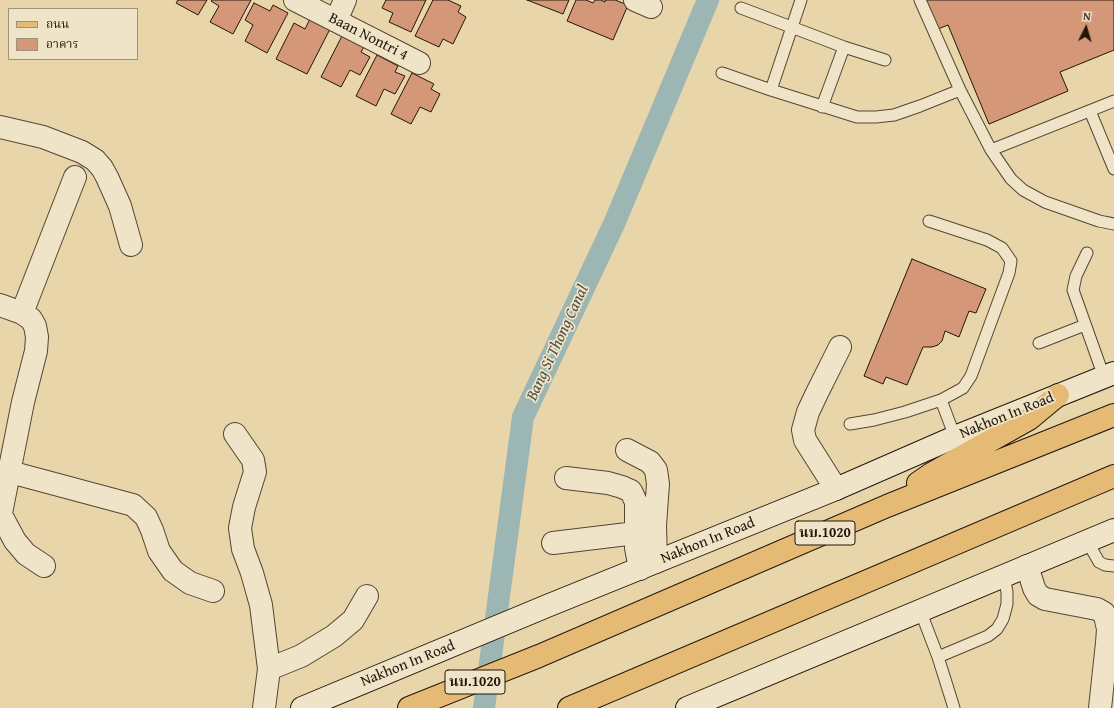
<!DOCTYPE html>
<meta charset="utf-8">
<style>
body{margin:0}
#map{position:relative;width:1114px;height:708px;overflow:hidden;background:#e8d5aa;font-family:"Gentium Book Plus","Noto Serif Thai",serif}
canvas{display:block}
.legend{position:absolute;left:8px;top:8px;width:130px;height:52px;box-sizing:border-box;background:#f0e4c8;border:1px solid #9e927c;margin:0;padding:5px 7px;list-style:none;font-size:12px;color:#23160b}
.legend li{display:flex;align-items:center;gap:8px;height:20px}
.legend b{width:20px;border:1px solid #9e927c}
.north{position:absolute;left:1066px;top:8px;width:40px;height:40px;-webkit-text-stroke:3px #f0e4c8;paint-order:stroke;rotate:5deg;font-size:11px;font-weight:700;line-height:16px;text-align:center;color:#23160b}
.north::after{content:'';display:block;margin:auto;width:14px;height:18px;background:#23160b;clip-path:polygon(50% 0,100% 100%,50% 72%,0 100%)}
</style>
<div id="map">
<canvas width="1114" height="708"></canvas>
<ul class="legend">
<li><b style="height:5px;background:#e4ba75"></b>ถนน</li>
<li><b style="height:11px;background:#d49777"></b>อาคาร</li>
</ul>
<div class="north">N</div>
</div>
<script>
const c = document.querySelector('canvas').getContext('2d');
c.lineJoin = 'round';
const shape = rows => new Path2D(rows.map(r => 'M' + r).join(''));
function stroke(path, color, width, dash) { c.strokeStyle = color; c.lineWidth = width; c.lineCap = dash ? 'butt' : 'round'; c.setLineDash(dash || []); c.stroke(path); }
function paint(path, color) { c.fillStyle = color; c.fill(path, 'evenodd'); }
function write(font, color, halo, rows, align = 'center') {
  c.font = font + ' "Gentium Book Plus","Noto Serif Thai",serif'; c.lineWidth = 3.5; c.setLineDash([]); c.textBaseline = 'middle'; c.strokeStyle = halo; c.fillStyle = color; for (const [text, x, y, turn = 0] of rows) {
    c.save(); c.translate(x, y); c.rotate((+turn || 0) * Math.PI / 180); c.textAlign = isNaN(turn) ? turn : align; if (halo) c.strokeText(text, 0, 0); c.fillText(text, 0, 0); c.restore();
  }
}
const canal = shape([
 [484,708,523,417,614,224,708,0]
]);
const building = shape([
 [178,0,207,0,198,15,176,3,178,0],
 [212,0,251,0,233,34,210,22,219,6,211,1,212,0],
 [386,0,426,0,411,32,389,22,393,13,382,8,386,0],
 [433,0,448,0,461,6,458,12,466,17,453,44,443,39,439,47,415,36,433,0],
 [527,0,569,0,563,14,527,0],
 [576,0,586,0,593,3,595,0,601,0,605,2,605,0,615,0,628,5,613,40,567,21,576,0],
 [926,0,1114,0,1114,50,1060,72,1068,91,989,124,948,25,938,29,926,0],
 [254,3,270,11,273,5,288,13,267,53,245,41,253,25,245,20,254,3],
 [310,19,330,29,307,74,276,59,294,23,305,29,310,19],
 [342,36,364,47,361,52,370,57,360,75,350,70,341,87,321,77,342,36],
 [377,55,398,66,395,72,405,76,395,94,384,89,376,106,356,96,377,55],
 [412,73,434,84,431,89,440,94,431,112,420,107,411,124,391,114,412,73],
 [912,259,986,289,976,313,969,311,959,337,945,331,942,341,938,345,932,347,923,347,907,385,886,377,883,384,864,376,912,259]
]);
const service = shape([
 [801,0,771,90,857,117,876,117,894,115,920,106,960,90],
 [920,0,960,90,991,150,1011,179,1023,190,1045,202,1099,221,1114,224],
 [741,8,844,47,885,60],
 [722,73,771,90],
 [822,107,844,47],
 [1090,111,1114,169],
 [991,150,1114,101],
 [1087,253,1076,276,1073,290,1104,377],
 [1039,343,1085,325],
 [941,400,955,437],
 [850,424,874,420,905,412,941,400,963,388,971,376,1009,273,1011,261,1002,248,987,240,929,221],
 [1087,541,1099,562,1105,565,1114,566],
 [920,610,938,657,954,708],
 [938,657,988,636,997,629,1003,619,1007,604,1007,592,1004,576]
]);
const minor = shape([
 [295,0,419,63],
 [635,0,651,7],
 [336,21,345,0],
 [0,127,43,137,82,152,95,160,102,168,107,177,120,206,131,245],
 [0,305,22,313,31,319,35,326,37,337,36,351,23,402,0,518],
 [22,313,75,177],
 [235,434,253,460,255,472,244,507,240,528,243,549,252,573,261,605,269,669,264,708],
 [627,450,650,462,656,470,658,484,655,525,656,562],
 [10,472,133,505,146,517,152,530,159,551,173,571,190,583,213,591],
 [566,478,608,483,622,487,631,491,636,502,636,548,640,569],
 [836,489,805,440,803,430,808,412,817,393,840,347],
 [1,515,15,541,26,554,44,566],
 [553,543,636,533],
 [1027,566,1034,588,1038,595,1045,599,1097,609,1104,613,1106,620,1108,629,1107,643,1100,708],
 [269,669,301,656,334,636,353,620,367,596]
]);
const secondary = shape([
 [302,708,547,606,836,489,955,437,1114,373],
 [687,708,1114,530]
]);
const primary = shape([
 [918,483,931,474,1029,419,1058,395],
 [409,708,539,656,887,506,1114,415],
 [569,708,1114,476]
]);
const shields = [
 [825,533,60],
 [475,682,60]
];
const shieldNames = [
 ["นบ.1020",825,533],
 ["นบ.1020",475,682]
];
const streetNames = [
 ["Baan Nontri 4",368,37,27],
 ["Nakhon In Road",1007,416,-22],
 ["Nakhon In Road",708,541,-22],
 ["Nakhon In Road",408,664,-22]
];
const waterNames = [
 ["Bang Si Thong Canal",558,343,-65]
];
stroke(canal, '#9bb6b3', 22);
paint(building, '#d49777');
stroke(building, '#23160b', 1);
stroke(service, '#544633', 13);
stroke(minor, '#544633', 24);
stroke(secondary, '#23160b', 24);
stroke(primary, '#23160b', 24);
stroke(service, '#f0e4c8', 11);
stroke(minor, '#f0e4c8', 22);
stroke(secondary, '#f0e4c8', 22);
stroke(primary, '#e4ba75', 22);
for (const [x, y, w] of shields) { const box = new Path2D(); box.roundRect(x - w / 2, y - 12, w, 24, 3); c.fillStyle = '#f0e4c8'; c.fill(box); stroke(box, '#23160b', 1); }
write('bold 14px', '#23160b', null, shieldNames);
write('15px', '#23160b', '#f0e4c8', streetNames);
write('italic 16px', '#4d4e46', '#f0e4c8', waterNames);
</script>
